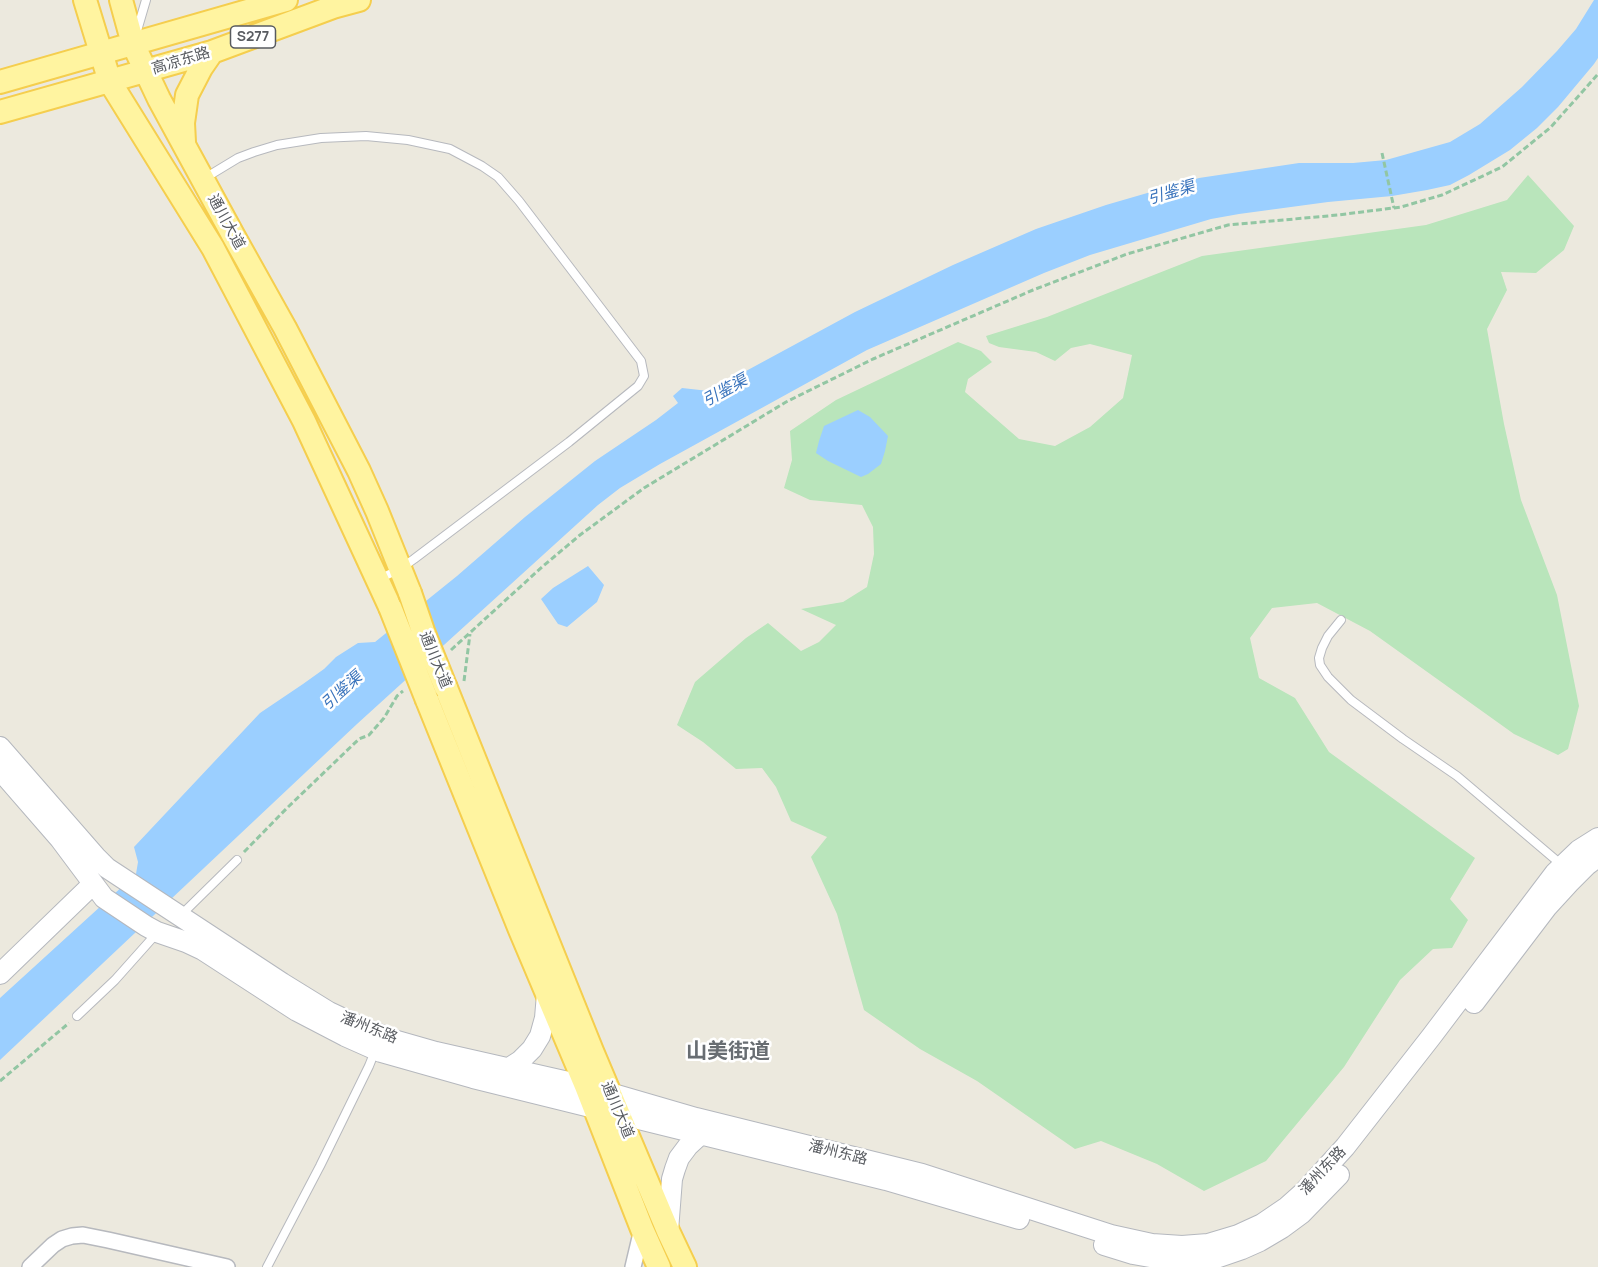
<!DOCTYPE html>
<meta charset="utf-8">
<style>
body{margin:0}
canvas{display:block;background:#ece9de}
</style>
<canvas width="1598" height="1267"></canvas>
<script>
const c = document.querySelector('canvas').getContext('2d');
c.lineJoin = 'round';
function paint(path, color) { c.fillStyle = color; c.fill(path, 'evenodd'); }
const shape = rows => new Path2D(rows.map(r => 'M' + r).join(''));
function stroke(path, color, width, dash) { c.strokeStyle = color; c.lineWidth = width; c.lineCap = dash ? 'butt' : 'round'; c.setLineDash(dash || []); c.stroke(path); }
function write(font, color, halo, rows, align = 'center') {
  c.font = font + ' Manrope,"Noto Sans SC",sans-serif'; c.lineWidth = 5; c.setLineDash([]); c.textBaseline = 'middle'; c.strokeStyle = halo; c.fillStyle = color; for (const [text, x, y, turn = 0] of rows) {
    c.save(); c.translate(x, y); c.rotate((+turn || 0) * Math.PI / 180); c.textAlign = isNaN(turn) ? turn : align; if (halo) c.strokeText(text, 0, 0); c.fillText(text, 0, 0); c.restore();
  }
}
const green = shape([
 [1528,175,1574,226,1564,250,1536,273,1501,272,1507,290,1487,329,1504,424,1521,500,1557,595,1579,706,1568,749,1558,755,1514,734,1370,631,1317,603,1272,608,1250,638,1259,678,1295,698,1329,752,1475,858,1450,899,1468,920,1452,948,1433,949,1400,980,1344,1067,1266,1161,1204,1191,1157,1164,1101,1141,1075,1149,977,1081,920,1049,864,1010,837,914,811,857,827,837,791,821,776,787,762,768,736,769,703,742,677,725,695,682,746,638,768,623,801,651,819,642,836,625,801,609,843,602,867,587,874,554,873,527,862,505,810,500,784,488,792,460,790,431,836,400,958,342,981,351,992,362,968,379,965,392,1019,439,1055,446,1090,427,1123,398,1132,355,1090,344,1071,348,1055,361,1036,352,999,347,989,343,986,336,1047,317,1202,256,1426,225,1507,200]
]);
const water = shape([
 [1594,0,1598,0,1598,58,1594,64,1558,107,1537,128,1510,150,1469,175,1450,185,1427,190,1392,196,1328,202,1239,214,1211,219,1090,255,1044,273,867,350,660,464,620,488,598,505,357,724,0,1060,0,998,136,874,138,862,134,847,260,713,303,684,324,669,336,657,358,643,375,642,457,576,525,517,595,461,656,420,678,403,673,396,682,388,709,391,855,312,953,265,1036,229,1106,205,1199,178,1299,163,1353,163,1386,160,1450,142,1480,124,1522,87,1557,51,1576,29],
 [858,410,870,417,888,436,885,451,881,464,868,474,861,477,828,461,816,453,819,441,824,426],
 [588,566,604,585,597,602,567,627,558,624,541,599,553,588]
]);
const path = shape([
 [1382,153,1394,208],
 [451,650,542,567,580,535,644,488,786,402,873,359,1033,290,1127,254,1228,225,1338,215,1401,207,1442,195,1502,167,1551,127,1598,74],
 [464,681,470,634],
 [244,852,287,808,359,739,369,735,384,718,397,696,403,691],
 [0,1081,69,1023]
]);
const lane = shape([
 [136,34,146,0],
 [205,178,238,158,254,152,277,145,321,138,366,136,408,140,450,149,482,166,498,177,519,201,641,361,644,376,638,386,569,442,414,559,400,569,379,579],
 [1341,620,1328,636,1322,648,1319,658,1320,665,1328,677,1351,700,1403,739,1457,776,1563,866],
 [180,916,237,860],
 [77,1016,115,980,156,934],
 [267,1267,320,1166,369,1066,375,1051]
]);
const street = shape([
 [30,1267,53,1245,62,1239,72,1236,83,1235,108,1240,227,1267],
 [633,1267,642,1229]
]);
const secondary = shape([
 [0,747,96,857,107,868,282,983,329,1012,363,1028,394,1040,436,1052,586,1086,696,1118,922,1174,1111,1235,1152,1244,1182,1246,1208,1244,1238,1235,1262,1224,1287,1207,1305,1191,1345,1147,1431,1037,1555,873,1579,850,1598,838],
 [0,770,60,839,104,898,146,926,157,932,186,942,203,950,297,1011,345,1036,381,1052,473,1078,886,1180,1019,1219],
 [0,974,93,884],
 [1474,1003,1547,907,1569,883,1587,865,1598,857],
 [509,1068,520,1061,532,1049,540,1036,545,1018,547,994],
 [668,1231,672,1179,675,1169,679,1158,688,1146,701,1134],
 [1104,1245,1133,1254,1168,1260,1196,1261,1216,1258,1242,1249,1260,1241,1282,1228,1301,1214,1339,1175]
]);
const primary = shape([
 [85,0,110,82,213,248,304,421,390,607],
 [121,0,133,44,159,99,233,235,285,328,359,471,377,511,410,593],
 [0,82,286,0],
 [0,112,212,52,333,7,359,0],
 [184,142,183,123,187,95,201,68,212,52],
 [446,688,592,1051,668,1231,685,1267],
 [427,700,520,930,586,1086,642,1229,659,1267]
]);
const primaryBridge = shape([
 [410,593,423,631,446,688],
 [390,607,427,700]
]);
const shields = [
 [253,37,45]
];
const shieldNames = [
 ["S277",253,37]
];
const streetNames = [
 ["高凉东路",181,61,-17],
 ["通川大道",226,222,61],
 ["通川大道",435,660,68],
 ["潘州东路",369,1028,22],
 ["通川大道",617,1110,67],
 ["潘州东路",838,1153,14],
 ["潘州东路",1323,1171,-47]
];
const waterNames = [
 ["引鉴渠",1171,193,-16],
 ["引鉴渠",725,391,-29],
 ["引鉴渠",342,691,-42]
];
const districtNames = [
 ["山美街道",728,1052]
];
paint(green, '#b9e5bb');
paint(water, '#9bcfff');
stroke(lane, '#b7b9be', 10);
stroke(street, '#b7b9be', 18);
stroke(secondary, '#b5b8be', 22);
stroke(primary, '#f5ce4e', 26);
stroke(path, '#92c6a3', 3, [6, 3]);
stroke(lane, '#fff', 8);
stroke(street, '#fff', 15);
stroke(secondary, '#fff', 20);
stroke(primary, '#fff4a0', 22);
stroke(primaryBridge, '#f5ce4e', 26, []);
stroke(primaryBridge, '#fff4a0', 22);
for (const [x, y, w] of shields) { const box = new Path2D(); box.roundRect(x - w / 2, y - 11, w, 22, 4.5); c.fillStyle = '#fff'; c.fill(box); stroke(box, '#585b60', 1.5); }
write('bold 14px', '#585b60', null, shieldNames);
write('15px', '#585b60', '#fff', streetNames);
write('italic 16px', '#3973bc', '#fff', waterNames);
write('bold 21px', '#686d72', '#fff', districtNames);
</script>
